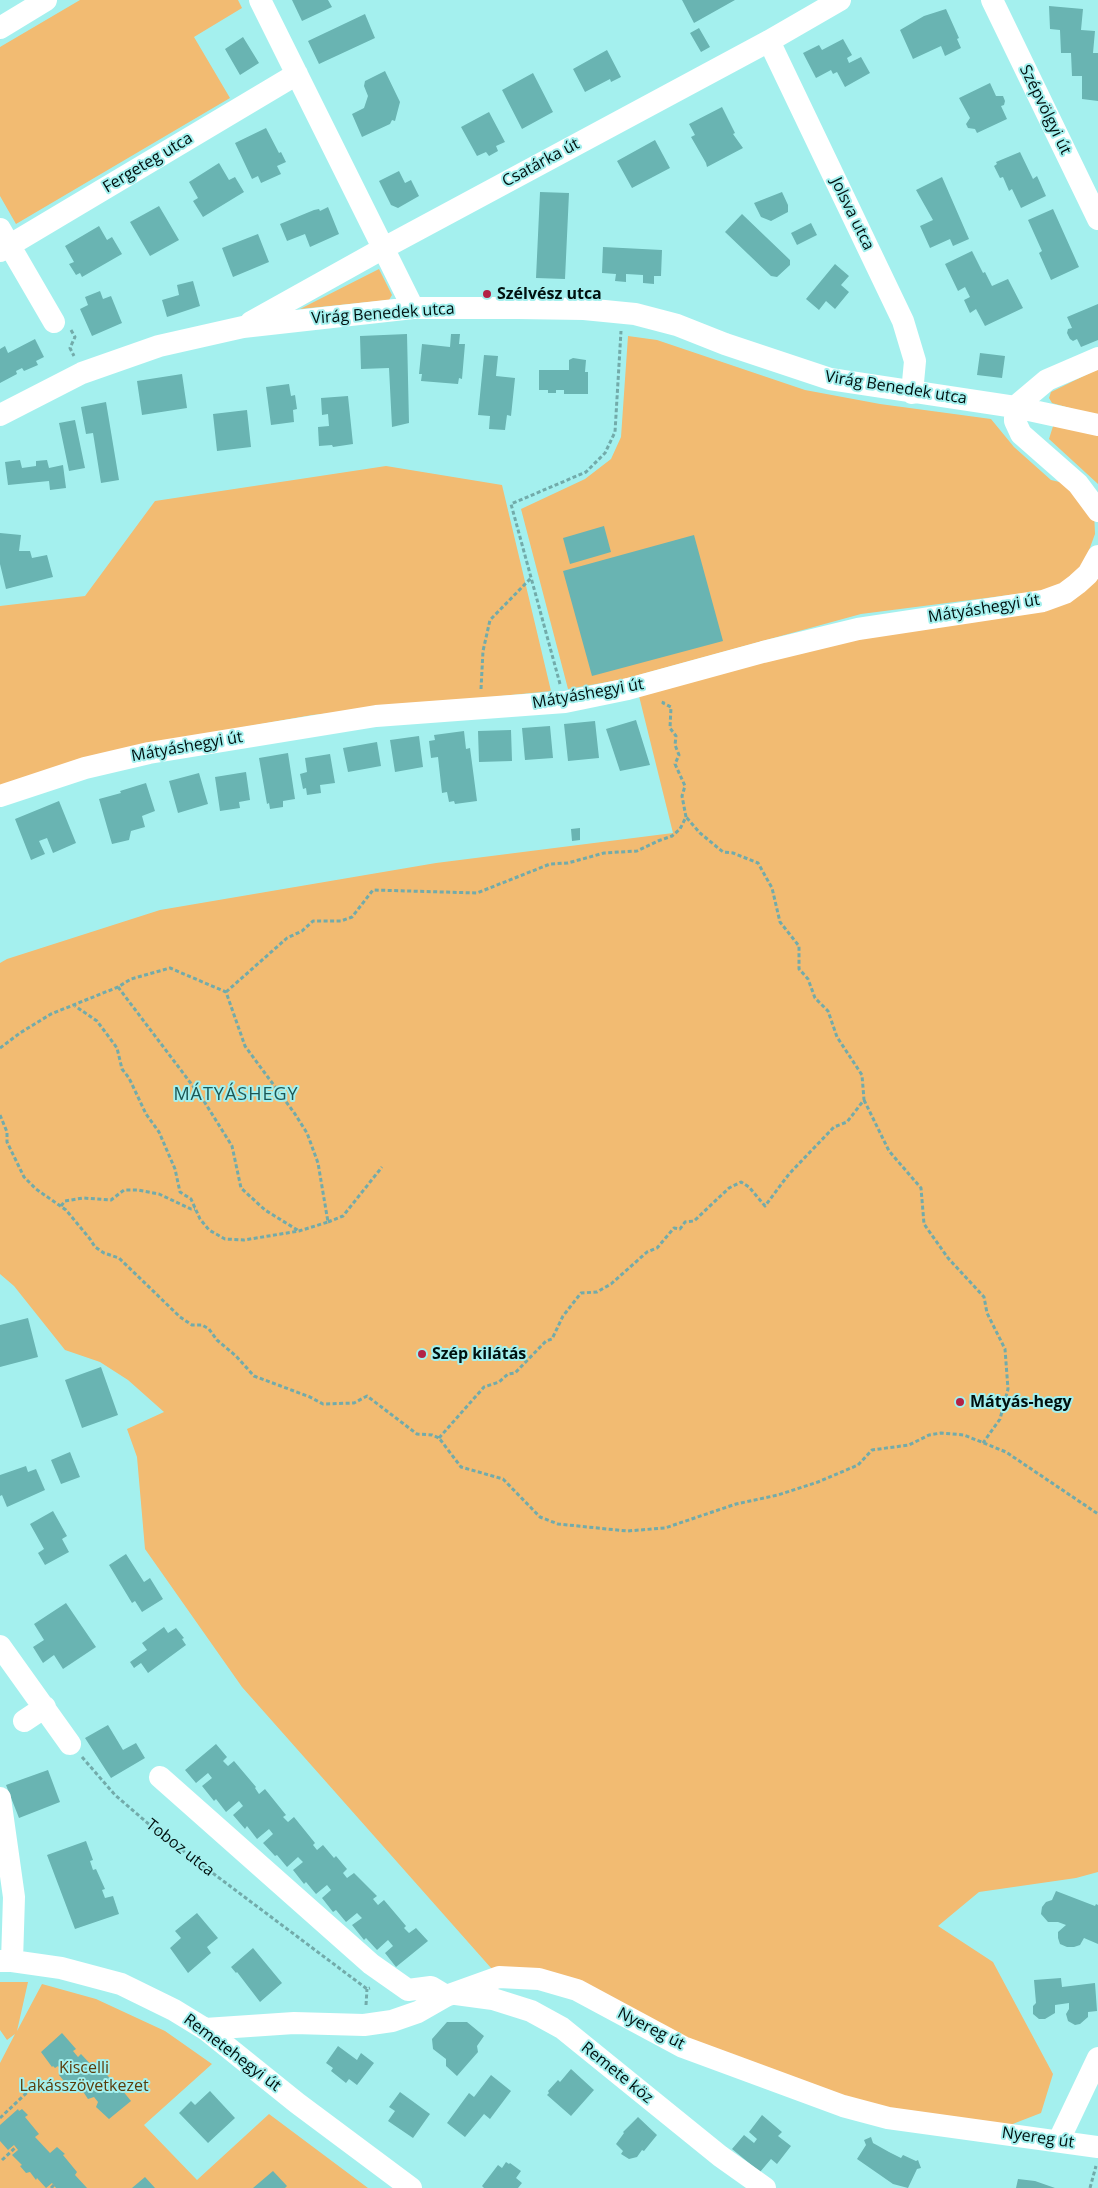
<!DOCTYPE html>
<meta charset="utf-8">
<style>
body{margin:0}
canvas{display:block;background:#a4f0ee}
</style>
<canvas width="1098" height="2188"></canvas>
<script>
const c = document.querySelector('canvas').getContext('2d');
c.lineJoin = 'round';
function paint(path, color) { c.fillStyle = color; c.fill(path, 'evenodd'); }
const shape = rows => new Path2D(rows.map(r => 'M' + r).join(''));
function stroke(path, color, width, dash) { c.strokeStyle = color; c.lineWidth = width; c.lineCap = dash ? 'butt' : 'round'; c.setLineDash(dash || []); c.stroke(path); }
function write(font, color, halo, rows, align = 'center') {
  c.font = font + ' "Open Sans",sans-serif'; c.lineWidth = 4; c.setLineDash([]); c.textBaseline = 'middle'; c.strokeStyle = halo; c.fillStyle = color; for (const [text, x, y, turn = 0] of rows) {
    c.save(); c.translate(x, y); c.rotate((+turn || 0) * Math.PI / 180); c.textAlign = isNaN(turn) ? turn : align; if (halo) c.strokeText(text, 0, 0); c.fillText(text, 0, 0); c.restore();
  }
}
const green = shape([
 [80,0,238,0,242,8,194,37,230,98,16,224,0,196,0,47],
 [379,269,392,295,389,300,300,309],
 [628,336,657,340,805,390,880,404,991,419,1014,447,1051,480,1076,486,1094,511,1095,534,1081,572,1056,589,861,614,624,679,568,689,521,509,585,479,611,459,621,437],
 [1098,369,1098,416,1052,403,1049,398,1051,392],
 [1054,423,1098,430,1098,484,1049,439],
 [386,466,502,485,551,691,312,715,126,748,0,786,0,606,85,596,155,501],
 [1098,576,1098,1872,1076,1878,979,1892,938,1926,993,1962,1053,2074,1041,2113,992,2132,843,2106,577,1990,499,1977,242,1687,145,1549,137,1457,127,1429,164,1412,128,1380,100,1362,65,1350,14,1286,0,1274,0,963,7,959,160,910,436,863,673,833,638,692],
 [0,1982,28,1982,17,2031,42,1984,96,1999,165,2031,212,2064,144,2125,197,2180,269,2114,368,2188,0,2188,0,2063,15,2034,7,2040,0,2030]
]);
const building = shape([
 [292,0,328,0,332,7,302,21],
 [682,0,735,0,694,23],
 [1049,6,1083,9,1081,30,1095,31,1093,53,1098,53,1098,101,1082,99,1082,76,1072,76,1071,53,1061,53,1060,30,1050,29],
 [946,9,959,38,957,39,961,48,945,56,941,46,913,59,900,30,924,16],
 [365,14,375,38,319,64,308,41],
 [699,28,710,47,701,52,690,33],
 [243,37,259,63,240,75,225,49],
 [843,39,852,55,847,58,849,63,861,57,870,73,845,87,837,72,833,74,831,70,816,78,803,53,819,45,822,50],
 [607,50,621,77,611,82,610,79,585,92,573,69],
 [385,71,400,102,395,121,392,120,390,124,362,137,352,114,364,108,368,96,364,86,365,81],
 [533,73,553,112,522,129,502,90],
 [990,83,996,96,1003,96,1005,101,1004,105,1001,106,1007,119,977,133,975,129,968,128,966,124,970,118,959,98],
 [722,107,735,133,733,134,743,148,707,167,706,163,691,137,695,135,689,124],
 [489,112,505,142,496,146,498,151,489,156,486,152,477,156,461,127],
 [266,128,279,153,281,152,286,162,277,166,281,174,261,183,258,176,252,179,235,143],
 [655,140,670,168,632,188,617,161],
 [1020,152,1033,179,1037,176,1046,196,1021,208,1012,189,1009,191,1003,177,1000,178,994,166,997,164,996,162],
 [219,163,229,180,235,177,244,192,203,217,193,201,198,198,189,182],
 [399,171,405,183,411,180,419,196,398,208,391,205,379,181],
 [942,177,969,239,953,246,950,239,930,248,920,226,933,220,916,190],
 [540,192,569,193,565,279,536,278],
 [782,192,788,205,788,212,771,221,761,217,754,203],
 [159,206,179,240,150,256,130,222],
 [328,207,339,234,310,247,305,234,287,241,280,224,314,210,319,209,320,211],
 [1053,209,1079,267,1051,280,1039,253,1042,251,1028,220],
 [742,214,790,260,790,265,777,277,771,276,725,232],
 [811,223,817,235,797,245,791,233],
 [99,226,107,240,112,237,122,254,82,277,80,273,76,275,69,264,74,262,65,246],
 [258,234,269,262,233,277,222,248],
 [603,247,662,250,661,276,654,276,654,284,643,283,643,275,626,274,626,282,615,281,616,274,602,273],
 [972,251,983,273,985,272,992,286,1008,279,1023,308,985,326,976,309,970,313,964,300,970,297,965,287,958,291,945,264],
 [835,264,849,276,841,285,849,292,835,309,826,301,819,310,806,299],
 [193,281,200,306,167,317,162,300,179,295,177,285],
 [100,291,103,299,111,296,122,323,92,336,80,309,88,305,85,297],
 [1098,304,1098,340,1081,347,1077,339,1073,341,1070,339,1067,333,1068,329,1072,328,1067,317],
 [407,334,409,423,392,427,389,368,361,369,360,336],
 [451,334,460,334,459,344,465,344,462,379,459,378,458,384,421,381,422,374,419,374,422,344,450,347],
 [35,339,44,357,36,361,38,365,24,371,22,368,16,371,17,374,0,383,0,349,5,346,8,353],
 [980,353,1005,356,1002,378,977,375],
 [484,355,498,356,496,376,515,378,511,416,507,415,505,430,489,429,490,416,478,415],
 [573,358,586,360,585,372,588,372,588,394,564,394,564,390,556,390,556,393,548,393,548,390,539,390,539,370,569,370,569,360],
 [182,374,187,408,142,415,137,381],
 [289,384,291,396,295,395,297,409,293,410,294,422,271,425,266,387],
 [348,396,353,444,333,447,332,445,319,446,318,427,329,426,328,414,322,415,321,398],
 [106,402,119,480,101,483,93,433,86,434,81,407],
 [247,410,251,447,217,451,213,414],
 [75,420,85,468,69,471,59,423],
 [20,460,22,468,36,466,36,461,47,460,49,468,63,465,66,488,50,490,49,481,8,485,5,462],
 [604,526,611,552,570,564,563,538],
 [0,533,21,535,19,551,30,551,32,558,47,555,53,577,6,589,0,564],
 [694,535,723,641,592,676,563,571],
 [636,720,650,765,620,771,606,729],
 [595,721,599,758,568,761,564,724],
 [550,726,553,758,525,760,522,728],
 [511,730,512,761,479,762,478,731],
 [464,731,466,749,470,748,477,801,455,804,454,801,449,802,447,792,442,793,438,757,431,758,429,741,435,740,434,735],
 [419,736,423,767,395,772,390,740],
 [377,742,381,766,348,772,343,748],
 [288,753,295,799,283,801,283,807,270,809,269,803,267,804,259,758],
 [330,754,335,783,320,785,321,793,307,795,306,788,303,789,300,774,307,772,305,758],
 [246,772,250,800,239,802,240,808,220,811,215,777],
 [199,773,208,804,178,813,169,781],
 [146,783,155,811,142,816,145,827,131,831,129,840,112,844,99,799,121,793,120,791],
 [59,801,76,843,53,853,47,838,39,841,45,854,31,860,15,819],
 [580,828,580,840,572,841,571,829],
 [28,1318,38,1357,0,1367,0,1325],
 [101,1367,118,1415,82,1428,65,1380],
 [70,1452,80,1477,61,1484,51,1460],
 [26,1466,28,1472,36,1469,45,1490,7,1507,2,1495,0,1496,0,1475],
 [53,1511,67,1536,62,1539,69,1552,45,1565,38,1553,44,1549,30,1524],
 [126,1554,144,1582,150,1578,163,1599,142,1612,135,1601,132,1603,109,1565],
 [66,1603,96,1647,63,1669,54,1655,43,1663,33,1647,44,1640,34,1624],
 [164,1627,168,1633,176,1628,184,1638,182,1639,186,1645,148,1673,141,1663,134,1668,130,1662,147,1650,142,1643],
 [108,1725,123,1750,136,1743,145,1758,111,1778,85,1738],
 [216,1744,227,1757,223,1761,228,1766,234,1761,256,1787,255,1788,259,1794,265,1789,286,1815,283,1817,288,1822,294,1817,315,1843,313,1845,317,1850,323,1845,334,1858,336,1856,347,1869,343,1873,347,1878,354,1873,377,1896,373,1899,378,1905,384,1900,406,1926,404,1928,409,1933,416,1928,428,1941,396,1967,385,1953,393,1946,388,1940,377,1950,366,1938,364,1940,352,1925,362,1918,357,1913,346,1922,336,1910,333,1912,322,1898,331,1890,327,1885,316,1894,306,1882,304,1884,293,1870,303,1862,298,1857,287,1867,277,1855,275,1856,263,1843,273,1834,269,1829,257,1839,247,1826,245,1829,233,1815,243,1806,239,1801,226,1812,216,1799,214,1801,202,1786,212,1778,208,1773,196,1783,185,1770],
 [48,1770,60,1802,19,1818,6,1785],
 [86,1841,93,1860,90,1861,93,1870,96,1869,105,1889,102,1890,105,1898,113,1896,119,1914,75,1929,47,1855],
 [1056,1891,1095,1906,1096,1904,1098,1905,1098,1944,1084,1938,1080,1945,1074,1947,1067,1947,1060,1944,1058,1938,1058,1932,1066,1925,1058,1922,1048,1922,1041,1914,1042,1907,1046,1902,1052,1900],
 [197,1913,218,1938,207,1947,211,1953,188,1973,170,1948,181,1938,175,1931],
 [253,1948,282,1983,260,2002,237,1972,236,1973,231,1967],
 [1061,1978,1062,1987,1095,1983,1097,2011,1088,2012,1088,2017,1080,2024,1075,2025,1068,2021,1066,2014,1069,2009,1069,2003,1055,2005,1055,2013,1045,2019,1039,2019,1033,2014,1033,2006,1036,2003,1034,1980],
 [447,2022,467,2022,484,2036,477,2046,478,2052,457,2076,446,2066,446,2059,433,2049,432,2039],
 [62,2033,76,2049,73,2051,78,2057,81,2054,95,2069,99,2065,112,2081,110,2083,114,2088,118,2085,131,2101,109,2119,96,2107,98,2102,94,2097,88,2099,78,2084,73,2088,66,2080,64,2081,59,2075,59,2072,61,2070,58,2066,55,2068,53,2066,52,2067,41,2052],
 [338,2046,357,2060,361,2053,374,2063,357,2085,349,2079,346,2083,331,2071,333,2068,326,2063],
 [571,2069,594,2090,571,2116,547,2095,549,2093,548,2091,558,2080,560,2082],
 [491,2075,511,2091,490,2119,484,2114,465,2137,447,2123,469,2093,474,2097],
 [210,2091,235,2118,208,2143,179,2113,191,2101,195,2105],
 [400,2092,430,2114,413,2138,388,2121,395,2111,389,2107],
 [18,2109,19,2111,22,2109,28,2115,25,2117,39,2134,35,2137,50,2153,57,2147,65,2154,63,2155,77,2172,75,2175,87,2188,56,2188,52,2183,46,2188,37,2178,36,2180,30,2172,26,2173,20,2166,22,2165,12,2155,18,2150,14,2145,8,2150,0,2141,0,2125],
 [762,2115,782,2132,778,2136,791,2146,777,2164,771,2159,760,2172,732,2149,744,2135,754,2143,757,2139,749,2132],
 [638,2117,657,2135,644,2151,642,2150,637,2157,629,2159,621,2154,623,2151,616,2144,624,2133,623,2132],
 [871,2137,873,2143,889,2152,901,2158,903,2155,916,2161,918,2160,921,2168,917,2169,908,2188,893,2184,857,2159,866,2145,864,2140],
 [506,2162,509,2164,510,2163,521,2171,516,2178,522,2183,518,2188,484,2188,482,2186,498,2165,502,2168],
 [273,2171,287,2186,285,2188,253,2188],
 [145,2177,155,2188,132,2188],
 [1018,2179,1035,2181,1055,2188,1016,2188]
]);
const path = shape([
 [71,330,75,337,70,348,74,356],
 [560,684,511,504,586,472,605,453,615,432,621,331],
 [481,689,483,651,490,620,531,578],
 [118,987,202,1098,232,1146,241,1188,265,1210,299,1231],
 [226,992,287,938,302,931,313,921,341,921,352,917,373,890,477,893,550,864,568,863,604,853,637,851,658,841,672,836,680,829,686,817,682,796,685,786,675,764,679,755,675,745,676,736,670,728,671,707,663,703,664,700],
 [0,1048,20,1033,51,1014,118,987,131,979,170,968,226,992,245,1046,295,1114,307,1133,318,1163,328,1222,299,1231,244,1240,225,1239,209,1230,200,1219,191,1199,180,1192,175,1169,159,1132,146,1114,129,1078,122,1069,117,1048,97,1021,75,1006],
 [864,1100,889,1151,921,1188,924,1224,948,1258,984,1297,987,1313,1005,1349,1008,1389,1000,1419,983,1443],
 [0,1115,7,1132,7,1142,24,1177,36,1189,66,1210,90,1239,95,1247,104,1253,119,1258,180,1317,192,1325,202,1325,209,1329,217,1340,236,1356,254,1376,310,1397,323,1404,354,1403,367,1396,417,1434,432,1435,439,1438,461,1467,503,1479,540,1517,558,1524,627,1531,665,1528,736,1504,778,1495,818,1482,858,1465,872,1450,909,1445,929,1435,941,1433,964,1435,1006,1452,1098,1514],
 [61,1206,65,1201,83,1198,111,1200,124,1190,138,1190,159,1194,191,1209,195,1209],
 [328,1222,343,1216,382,1167],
 [439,1438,484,1387,499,1382,508,1374,515,1373,546,1341,552,1339,563,1316,581,1293,597,1292,611,1284,647,1252,657,1248,674,1228,680,1229,685,1222,694,1221,729,1188,741,1182,749,1187,765,1206,789,1174,834,1127,847,1122,864,1100,862,1075,837,1037,828,1011,815,998,808,979,799,969,799,946,780,922,772,888,758,863,733,853,723,852,700,833,686,817],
 [82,1757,115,1795,158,1832,367,1989,370,1988],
 [366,2005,367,1989],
 [0,2118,37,2083],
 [2,2160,16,2147],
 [51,2188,54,2185],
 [1090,2188,1096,2166]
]);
const minor = shape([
 [260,0,413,308],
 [992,0,1098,219],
 [0,28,46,0],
 [769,41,903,321,915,361,912,393],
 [0,229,54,322],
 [0,251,297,74],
 [251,322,382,249,769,41,840,0],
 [1015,407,1015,421,1021,434,1078,484,1098,511],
 [1015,407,1047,380,1098,358],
 [0,415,82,373,159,346,243,327,413,308,518,308,584,309,635,314,677,325,725,344,830,379,1015,407,1098,425],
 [0,796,85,768,149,753,376,716,565,702,628,689,763,652,858,629,1043,601,1065,593,1077,584,1088,574,1098,556],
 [0,1646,70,1744],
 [24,1721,45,1707],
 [160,1777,371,1964,408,1990,431,1987,446,1996],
 [0,1798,14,1897,12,1961],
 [0,1961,12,1961,61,1968,121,1984,174,2010,205,2029,297,2103,411,2188],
 [456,1994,493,1999,531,2011,562,2028,720,2156,765,2188],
 [205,2029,294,2023,364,2025,392,2021,418,2012,446,1996,499,1977,539,1979,577,1990,683,2047,843,2106,888,2118,1098,2147],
 [1059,2140,1098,2058]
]);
const markers = [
 [487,294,5,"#b32145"],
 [422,1354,5,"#b32145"],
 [960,1402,5,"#b32145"]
];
const streetNames = [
 ["Szépvölgyi út",1045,110,64],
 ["Fergeteg utca",148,163,-31],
 ["Csatárka út",541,163,-28],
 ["Jolsva utca",852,214,64],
 ["Virág Benedek utca",383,314,-4],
 ["Virág Benedek utca",896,388,9],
 ["Mátyáshegyi út",984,609,-9],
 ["Mátyáshegyi út",588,694,-10],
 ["Mátyáshegyi út",187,747,-10],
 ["Toboz utca",180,1848,38],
 ["Nyereg út",651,2029,27],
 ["Remetehegyi út",232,2053,37],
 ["Remete köz",617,2073,39],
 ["Nyereg út",1038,2138,8]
];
const poiNames = [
 ["Szélvész utca",497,294],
 ["Szép kilátás",432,1354],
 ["Mátyás-hegy",970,1402]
];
const parkNames = [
 ["Kiscelli",84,2068],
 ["Lakásszövetkezet",84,2086]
];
const neighbourhoodNames = [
 ["MÁTYÁSHEGY",236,1095]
];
paint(green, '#f2bb72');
paint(building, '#69b4b2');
stroke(path, '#72abaa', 3, [4, 2.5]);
stroke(minor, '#fff', 22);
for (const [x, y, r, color] of markers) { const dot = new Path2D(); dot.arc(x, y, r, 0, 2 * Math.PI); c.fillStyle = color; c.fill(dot); stroke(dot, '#a4f0ee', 2); }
write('16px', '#00100f', '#a4f0ee', streetNames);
write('bold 16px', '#00100f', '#a4f0ee', poiNames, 'left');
write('16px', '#5a3c0b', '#a4f0ee', parkNames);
c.letterSpacing = '1px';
write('18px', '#1c5756', '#a4f0ee', neighbourhoodNames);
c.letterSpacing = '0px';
</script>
